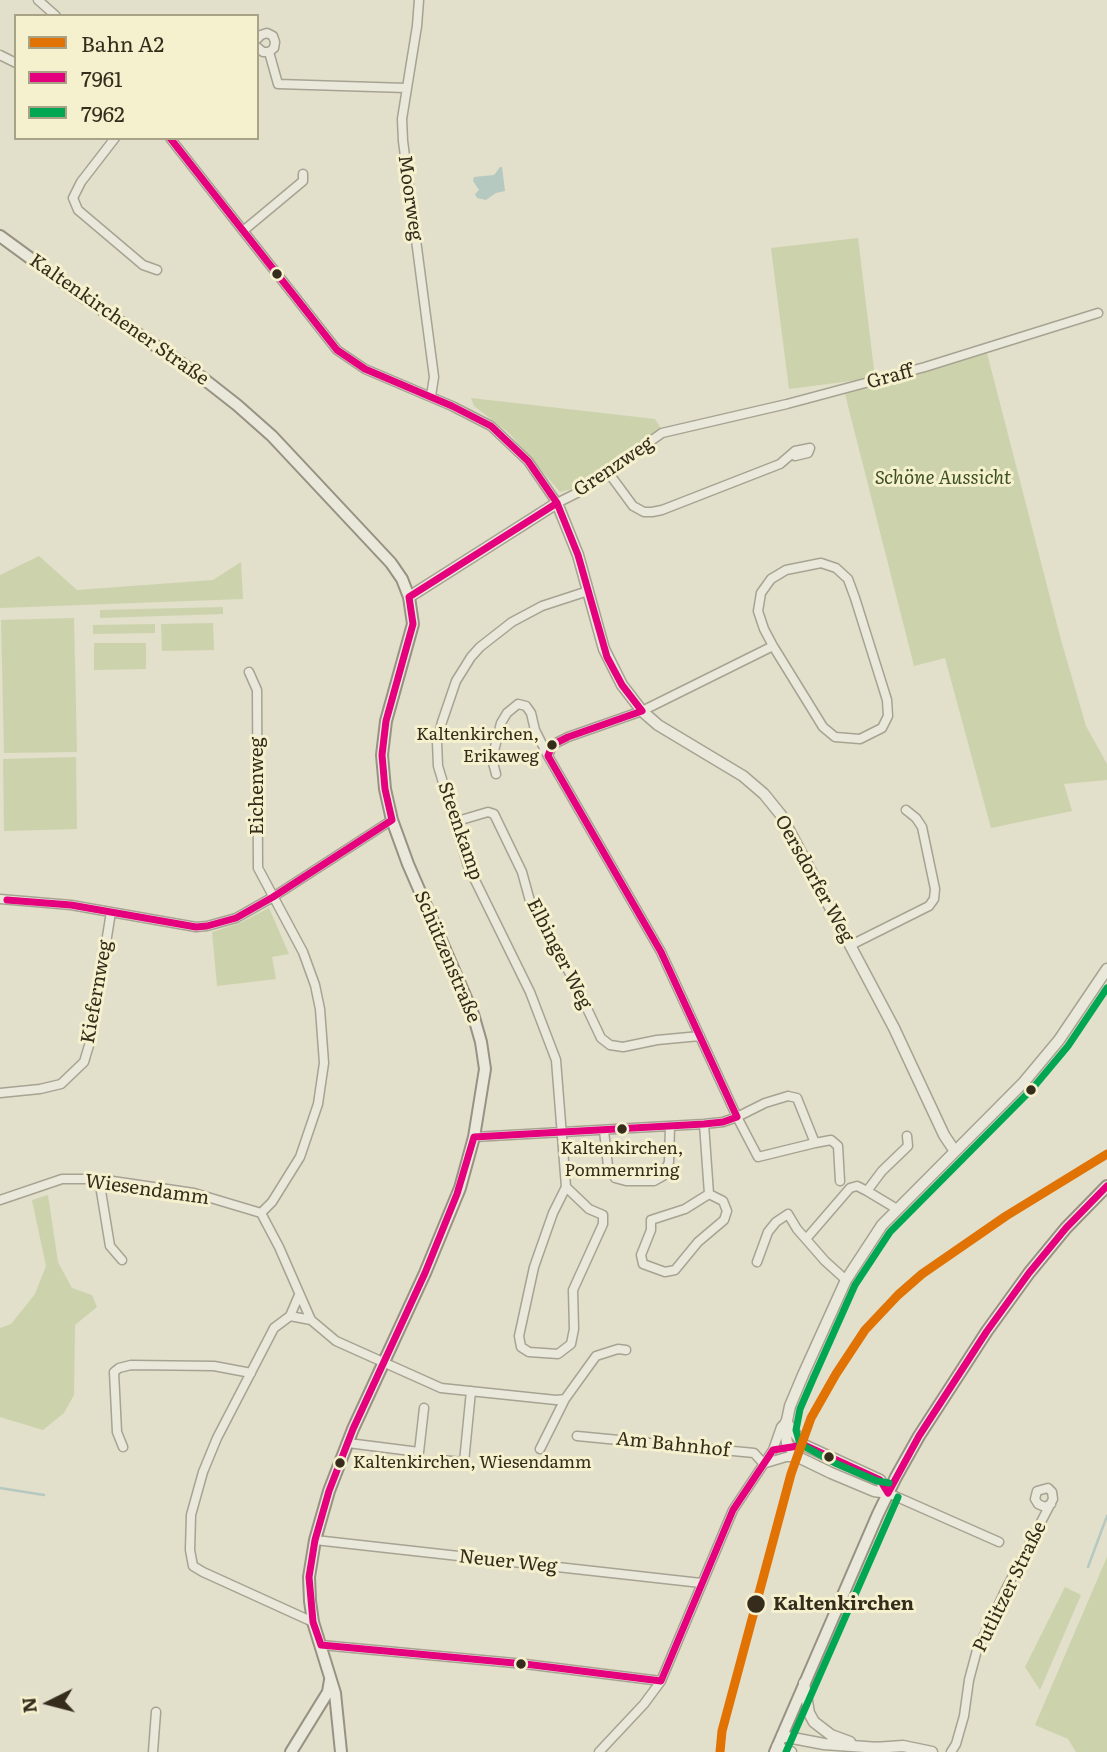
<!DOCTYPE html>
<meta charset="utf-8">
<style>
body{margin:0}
#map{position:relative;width:1107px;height:1752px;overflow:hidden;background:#e2dfca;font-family:Literata,serif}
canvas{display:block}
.legend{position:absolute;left:14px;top:14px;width:245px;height:126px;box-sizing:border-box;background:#f5f0ce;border:2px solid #a8a287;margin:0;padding:9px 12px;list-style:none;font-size:21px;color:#352c1c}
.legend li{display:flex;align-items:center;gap:14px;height:35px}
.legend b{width:35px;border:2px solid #a8a287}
.north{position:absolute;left:14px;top:1668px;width:70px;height:70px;-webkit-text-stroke:5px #f5f0ce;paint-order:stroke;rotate:264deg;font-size:19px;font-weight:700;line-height:28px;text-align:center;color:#352c1c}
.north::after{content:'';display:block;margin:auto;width:24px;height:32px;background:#352c1c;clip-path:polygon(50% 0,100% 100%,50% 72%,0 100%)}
</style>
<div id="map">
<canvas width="1107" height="1752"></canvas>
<ul class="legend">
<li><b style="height:9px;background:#e17304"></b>Bahn A2</li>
<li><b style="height:9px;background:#e5007d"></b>7961</li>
<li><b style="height:9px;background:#00a651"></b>7962</li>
</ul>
<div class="north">N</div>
</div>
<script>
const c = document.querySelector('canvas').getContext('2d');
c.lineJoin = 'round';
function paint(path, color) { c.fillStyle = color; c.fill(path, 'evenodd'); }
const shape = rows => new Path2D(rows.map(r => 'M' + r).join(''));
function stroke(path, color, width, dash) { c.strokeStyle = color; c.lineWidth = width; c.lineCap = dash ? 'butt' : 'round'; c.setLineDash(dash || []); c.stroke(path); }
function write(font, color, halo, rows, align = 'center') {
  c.font = font + ' Literata,serif'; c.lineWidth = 6; c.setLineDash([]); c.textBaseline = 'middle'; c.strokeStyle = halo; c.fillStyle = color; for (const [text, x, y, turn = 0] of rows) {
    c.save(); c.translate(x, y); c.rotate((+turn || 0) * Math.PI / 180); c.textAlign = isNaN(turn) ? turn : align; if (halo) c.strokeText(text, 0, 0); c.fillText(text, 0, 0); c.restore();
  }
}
const green = shape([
 [858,238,875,378,789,389,771,248],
 [987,353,1061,640,1086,726,1107,764,1107,780,1064,784,1072,811,991,828,945,658,914,666,845,394],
 [471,398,655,419,662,430,576,488,560,492,510,434,474,406],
 [39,556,77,590,213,580,241,562,243,599,0,608,0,575],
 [223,607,223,614,100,618,100,610],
 [74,618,77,752,4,753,1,620],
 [213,623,214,650,162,651,161,624],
 [155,624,155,633,93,634,93,625],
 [94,643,146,643,146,669,94,670],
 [76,757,77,829,4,831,3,759],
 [269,908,289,954,272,957,276,979,217,986,212,932,240,923],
 [48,1195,58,1262,72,1288,92,1295,97,1307,75,1325,74,1395,64,1413,43,1430,0,1417,0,1328,11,1324,35,1294,46,1266,32,1200],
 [1107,1557,1107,1752,1076,1752,1068,1739,1035,1725],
 [1065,1587,1081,1595,1040,1690,1025,1667]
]);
const water = shape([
 [500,167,502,167,505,191,496,193,486,200,477,198,475,194,479,190,473,181,474,177,494,175]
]);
const stream = shape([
 [0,1488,44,1495],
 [1088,1567,1107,1516]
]);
const minor = shape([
 [38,0,56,16],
 [419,0,417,26,402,119,403,141,434,377,431,396],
 [257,39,261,35,267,33,273,36,275,42,274,48,269,52,263,52,257,47],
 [269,52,278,84,406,88],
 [0,55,16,63],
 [115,138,81,182,73,198,78,210,143,265,157,270],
 [170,138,337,350,365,369,452,406,491,426,528,461,557,503,579,492,662,433,787,404,925,367,1098,313],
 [243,231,303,181,303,174],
 [608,472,633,506,644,512,652,512,662,510,780,464,795,451,810,448,808,453,795,456,793,454],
 [249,672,257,690,258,868,303,952,315,985,320,1009,324,1063,318,1104,300,1157,272,1202,261,1213],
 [496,774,492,759,501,723,507,713,518,704,526,706,531,713,535,730,548,756],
 [454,822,488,812,494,814,522,872,530,901,574,981,601,1038,610,1045,623,1047,657,1040,700,1036],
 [0,899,71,905,196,927,207,926,236,918,273,897,392,820],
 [851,945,929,906,934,899,935,889,922,827,916,818,906,810],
 [0,1093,40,1089,61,1084,84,1062,90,1042,111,912],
 [788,1096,797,1098,815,1143,758,1157,737,1117,765,1103,788,1096],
 [704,1124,709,1194,685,1209,651,1220,651,1230,641,1255,643,1264,665,1272,675,1270,698,1242,724,1220,727,1211,723,1201,709,1194],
 [604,1131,608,1166,615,1178,626,1181,654,1181,663,1176,669,1162,670,1126],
 [474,1137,704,1124,723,1122,737,1117,661,952,548,756,552,745,568,737,642,711,773,646,764,629,758,611,761,593,771,579,786,570,821,563,836,568,848,579,855,598,887,700,888,716,882,728,860,739,835,737,823,727,773,646],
 [815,1143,831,1140,838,1146,840,1181],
 [99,1179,110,1246,122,1260],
 [566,1187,553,1213,534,1267,519,1336,521,1347,529,1352,558,1354,571,1344,574,1329,573,1290,603,1224,603,1215,589,1209,566,1187,556,1060,530,992,468,866,438,766,437,742,442,722,456,681,471,657,480,647,512,622,542,606,588,591],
 [0,1200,62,1179,99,1179,194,1193,261,1213,279,1247,311,1320,336,1341,441,1388,556,1400,565,1399,596,1356,618,1349,626,1350],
 [897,1209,867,1191,882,1171,908,1146,907,1136],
 [806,1239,850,1188,857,1186,867,1191],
 [757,1262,768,1232,776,1222,788,1214,797,1229,825,1261,846,1280],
 [299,1295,290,1316,274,1328,217,1438,203,1472,191,1515,190,1550,193,1566,203,1572,313,1622],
 [290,1316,311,1320],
 [577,1436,754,1453,764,1464],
 [348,1443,419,1452,424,1408],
 [123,1447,117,1432,114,1372,119,1368,131,1365,214,1366,251,1373],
 [540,1449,565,1399],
 [440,1460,464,1462,471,1391],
 [766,1463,786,1457,798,1457],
 [888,1493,999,1542],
 [315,1540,701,1583],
 [321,1645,525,1664,661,1681],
 [153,1752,156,1712],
 [599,1752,644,1704,661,1681,733,1510,773,1450,781,1427,785,1423],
 [951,1752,956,1744,964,1716,969,1680,977,1650,1005,1591,1053,1499,1052,1492,1048,1488,1037,1491,1035,1499,1038,1504,1045,1507,1051,1504]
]);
const tertiary = shape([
 [409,597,557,503,578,555,604,649,622,685,642,711,658,725,743,776,764,794,781,815,894,1028,944,1135,954,1150],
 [786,1422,804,1445,880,1480,888,1493],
 [888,1493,874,1491,831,1473,798,1457,792,1451,787,1443,785,1430,790,1406,803,1375,846,1280,882,1225,1024,1082,1059,1040,1107,969],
 [804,1683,809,1713,814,1722,831,1735,850,1742],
 [782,1736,824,1744,879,1748],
 [777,1747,791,1752],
 [874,1748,903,1746,932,1752]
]);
const secondary = shape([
 [0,236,82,296,200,376,237,405,272,436,391,563,402,579,409,597,413,624,386,721,382,755,385,789,392,820,408,864,473,1014,481,1042,485,1069,474,1137,460,1188,425,1273,353,1429,329,1491,315,1540,309,1577,310,1601,313,1622,335,1693,341,1752],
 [291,1752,328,1692,330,1680],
 [775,1752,878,1514,896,1477,919,1436,987,1331,1029,1273,1066,1228,1107,1186]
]);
const bus1 = shape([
 [170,138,337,350,365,369,452,406,491,426,528,461,557,503,578,555,607,657,622,685,642,711,568,737,552,745,548,756,661,952,737,1117,723,1122,704,1124,474,1137,457,1194,425,1273,353,1429,329,1491,315,1540,309,1577,313,1622,321,1645,525,1664,661,1681,733,1510,773,1450,804,1445,880,1480,888,1493],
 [7,900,71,905,196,927,207,926,236,918,273,897,392,820,385,789,382,755,386,721,413,624,409,597,557,503],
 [888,1493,919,1436,987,1331,1029,1273,1066,1228,1107,1186]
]);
const bus2 = shape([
 [889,1483,877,1481,835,1463,800,1444,796,1430,800,1409,813,1379,855,1285,890,1232,1032,1089,1068,1046,1107,988],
 [786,1752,898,1497]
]);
const rail1 = shape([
 [720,1752,722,1731,791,1474,811,1418,836,1374,865,1330,898,1295,922,1274,1006,1216,1107,1154]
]);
const markers = [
 [277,274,6,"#352c1c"],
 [552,745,6,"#352c1c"],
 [1031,1090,6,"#352c1c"],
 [622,1129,6,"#352c1c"],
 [829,1457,6,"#352c1c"],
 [340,1463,6,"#352c1c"],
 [756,1604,10,"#352c1c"],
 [521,1664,6,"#352c1c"]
];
const busNames = [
 ["Kaltenkirchen,",539,735],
 ["Erikaweg",539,757],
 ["Kaltenkirchen,",622,1149,"center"],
 ["Pommernring",622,1171,"center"],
 ["Kaltenkirchen, Wiesendamm",353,1463,"left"]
];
const streetNames = [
 ["Moorweg",410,198,82],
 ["Kaltenkirchener Straße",119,320,35],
 ["Graff",890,377,-15],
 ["Grenzweg",614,467,-34],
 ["Eichenweg",257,786,-90],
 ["Steenkamp",460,831,71],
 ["Oersdorfer Weg",814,879,61],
 ["Elbinger Weg",559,954,63],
 ["Schützenstraße",447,957,67],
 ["Kiefernweg",97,992,-80],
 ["Wiesendamm",147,1190,8],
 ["Am Bahnhof",673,1445,6],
 ["Neuer Weg",508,1562,6],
 ["Putlitzer Straße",1010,1587,-64]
];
const parkNames = [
 ["Schöne Aussicht",943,478]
];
const stopNames = [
 ["Kaltenkirchen",773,1604]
];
paint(green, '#ccd3ac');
paint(water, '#b5c9c0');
stroke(stream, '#b5c9c0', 2.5);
stroke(minor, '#a7a393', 11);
stroke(tertiary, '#a7a393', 13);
stroke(secondary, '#979283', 14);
stroke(minor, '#eae8db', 8);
stroke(tertiary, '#eae8db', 10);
stroke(secondary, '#eae8db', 10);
stroke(bus1, '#e5007d', 7);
stroke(bus2, '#00a651', 7);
stroke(rail1, '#e17304', 9);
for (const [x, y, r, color] of markers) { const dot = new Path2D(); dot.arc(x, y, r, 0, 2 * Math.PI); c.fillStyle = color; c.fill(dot); stroke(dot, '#f5f0ce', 2.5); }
write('17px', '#352c1c', '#f5f0ce', busNames, 'right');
write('19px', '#352c1c', '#f5f0ce', streetNames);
write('italic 19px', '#3d5123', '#f5f0ce', parkNames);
write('bold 19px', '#352c1c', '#f5f0ce', stopNames, 'left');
</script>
